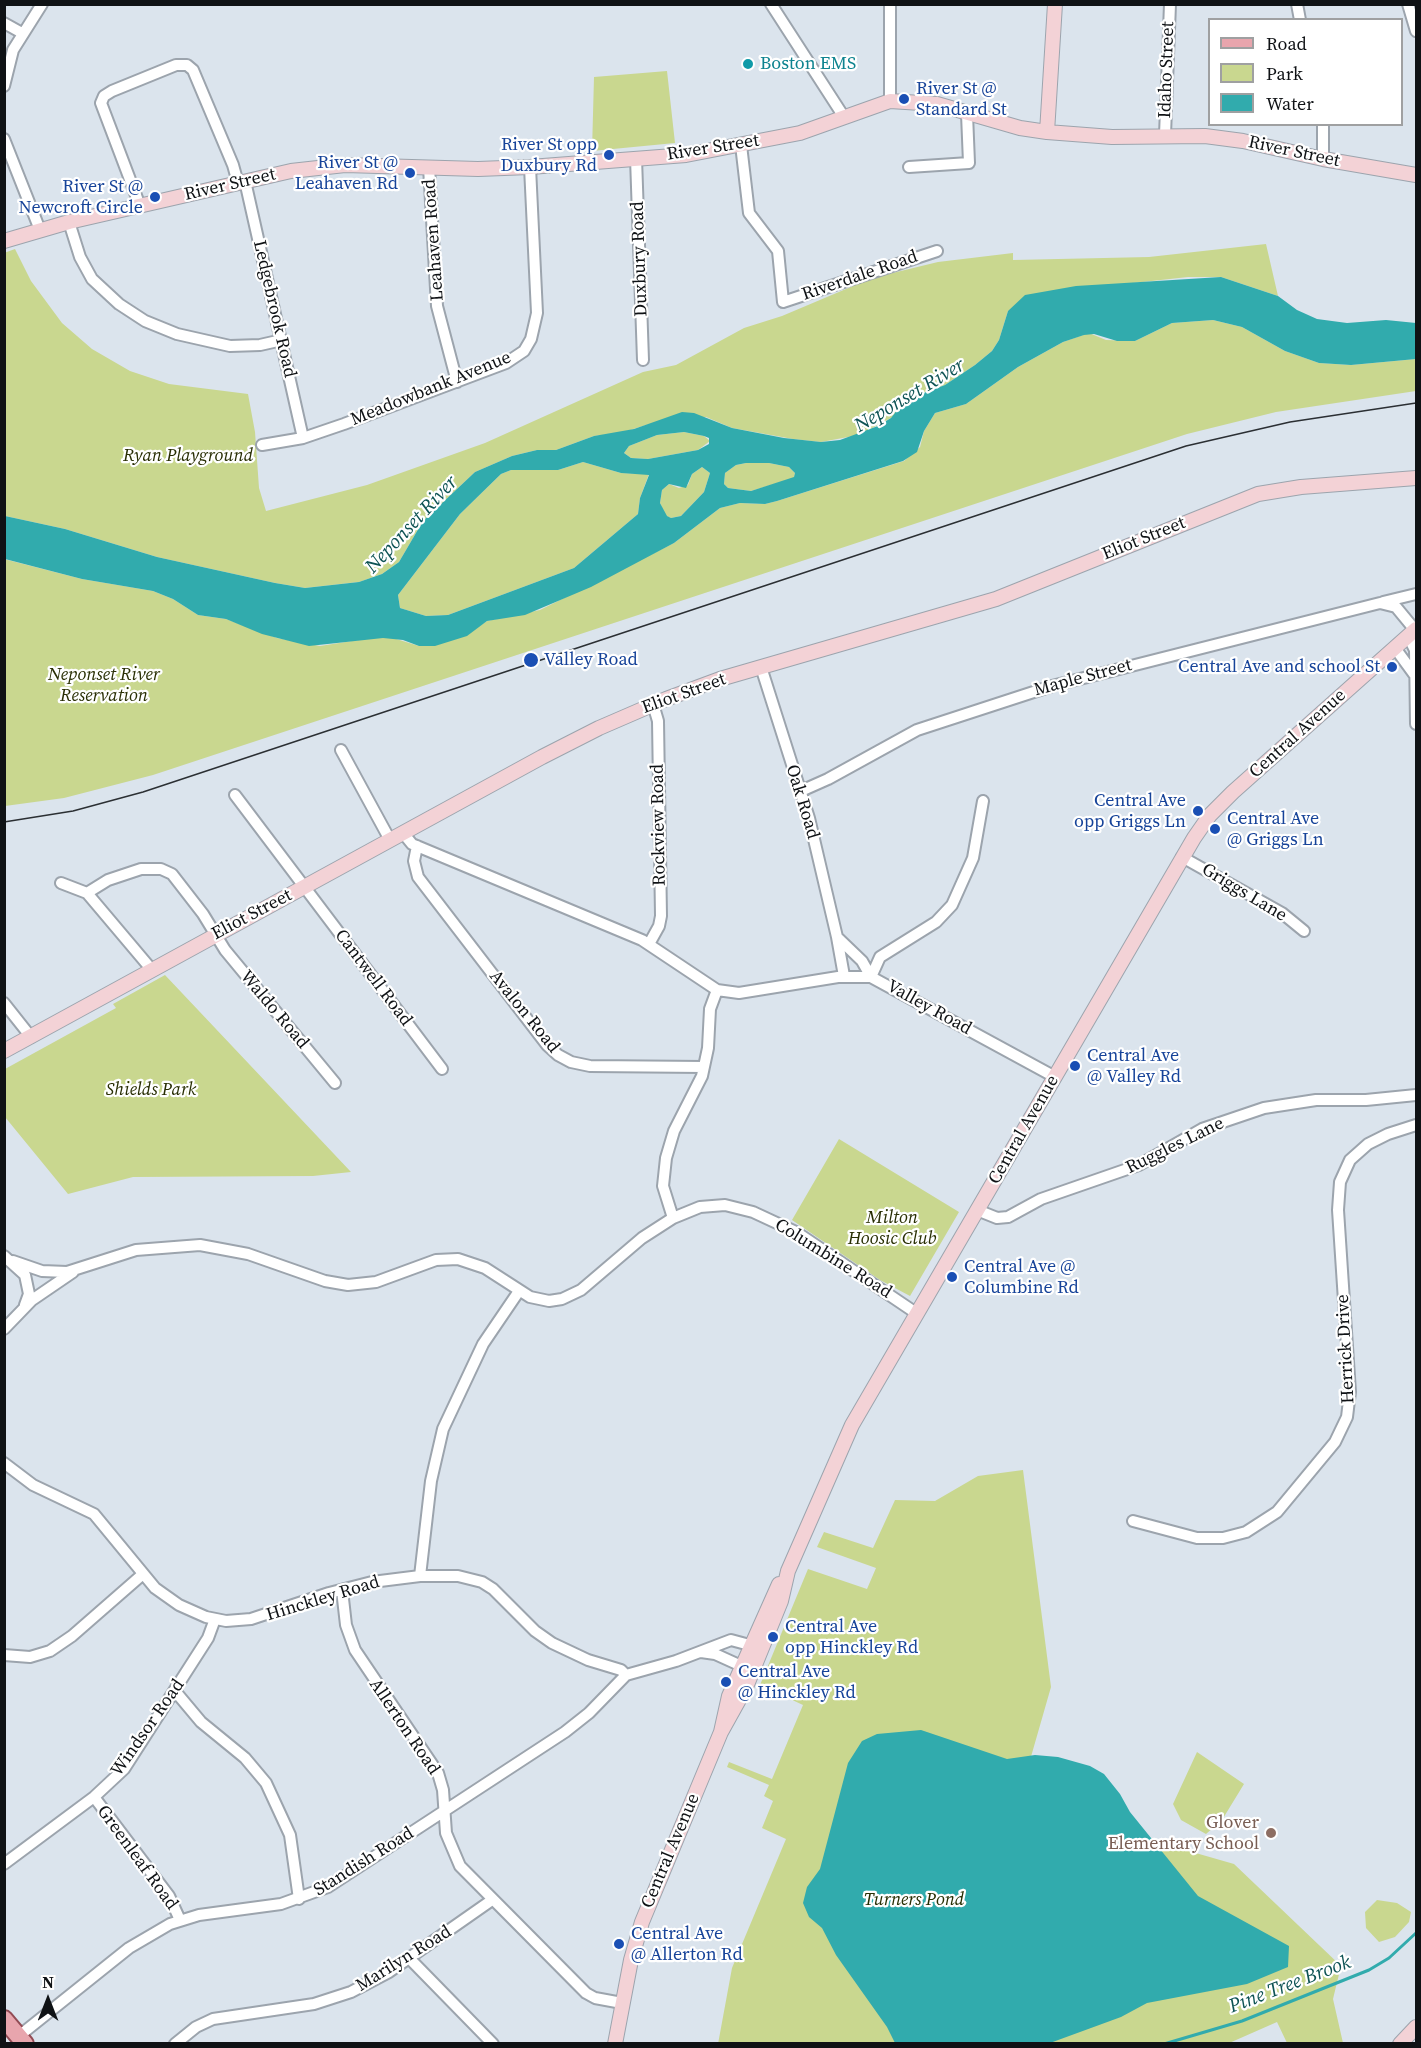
<!DOCTYPE html>
<style>
body{margin:0}
#map{position:relative;width:1421px;height:2048px;overflow:hidden;background:#dbe4ed;font-family:"Source Serif 4",serif}
canvas{display:block}
.frame{position:absolute;inset:0;border:6px solid #0f1215;pointer-events:none}
.legend{position:absolute;left:1208px;top:18px;width:195px;height:108px;box-sizing:border-box;background:#fff;border:2px solid #9fa0a1;margin:0;padding:8px 10px;list-style:none;font-size:18px;color:#0f1215}
.legend li{display:flex;align-items:center;gap:12px;height:30px}
.legend b{width:30px;border:2px solid #9fa0a1}
.north{position:absolute;left:18px;top:1970px;width:60px;height:60px;-webkit-text-stroke:4px #fff;paint-order:stroke;rotate:0deg;font-size:16px;font-weight:700;line-height:24px;text-align:center;color:#0f1215}
.north::after{content:'';display:block;margin:auto;width:21px;height:27px;background:#0f1215;clip-path:polygon(50% 0,100% 100%,50% 72%,0 100%)}
</style>
<div id="map">
<canvas width="1421" height="2048"></canvas>
<div class="frame"></div>
<ul class="legend">
<li><b style="height:8px;background:#e8a5ad"></b>Road</li>
<li><b style="height:16px;background:#c9d78f"></b>Park</li>
<li><b style="height:16px;background:#31abad"></b>Water</li>
</ul>
<div class="north">N</div>
</div>
<script>
const c = document.querySelector('canvas').getContext('2d');
c.lineJoin = 'round';
function paint(path, color) { c.fillStyle = color; c.fill(path, 'evenodd'); }
const shape = rows => new Path2D(rows.map(r => 'M' + r).join(''));
function stroke(path, color, width, dash) { c.strokeStyle = color; c.lineWidth = width; c.lineCap = dash ? 'butt' : 'round'; c.setLineDash(dash || []); c.stroke(path); }
function write(font, color, halo, rows, align = 'center') {
  c.font = font + ' "Source Serif 4",serif'; c.lineWidth = 4.5; c.setLineDash([]); c.textBaseline = 'middle'; c.strokeStyle = halo; c.fillStyle = color; for (const [text, x, y, turn = 0] of rows) {
    c.save(); c.translate(x, y); c.rotate((+turn || 0) * Math.PI / 180); c.textAlign = isNaN(turn) ? turn : align; if (halo) c.strokeText(text, 0, 0); c.fillText(text, 0, 0); c.restore();
  }
}
const green = shape([
 [667,71,675,143,592,151,594,77],
 [1266,244,1278,296,1221,277,1188,277,1115,285,1008,311,999,340,992,351,975,365,945,385,913,396,891,418,859,435,821,442,793,439,732,428,706,417,646,425,621,433,594,436,556,450,537,450,512,456,475,472,423,521,399,562,382,574,359,582,305,588,275,583,157,557,65,529,5,516,4,253,15,249,31,281,62,323,92,349,130,371,169,384,248,394,255,432,259,488,266,511,367,485,485,443,643,372,676,365,744,328,782,316,872,278,938,262,1013,253,1013,260,1149,257],
 [1213,320,1242,327,1285,351,1319,363,1351,365,1416,359,1416,391,1276,412,1187,434,153,775,64,798,5,806,4,559,82,579,153,591,173,599,198,615,226,619,277,638,320,646,371,638,393,638,419,646,481,625,487,621,540,610,674,543,720,508,740,503,765,504,777,501,904,461,920,447,924,431,935,413,966,404,1018,367,1063,342,1089,333,1106,340,1135,341,1172,323],
 [684,432,704,436,710,441,698,450,648,459,631,458,624,453,629,446,657,435],
 [583,462,621,473,649,474,640,498,638,514,574,568,448,615,426,616,400,608,398,595,460,514,501,474,511,470,558,470],
 [746,463,769,463,789,467,795,473,794,478,751,491,728,488,724,484,725,473,736,465],
 [702,467,710,473,704,492,681,516,671,518,666,516,660,503,662,490,669,484,679,488,688,485,692,474],
 [165,975,351,1172,313,1176,133,1177,68,1194,5,1117,5,1069,116,1008,113,1004],
 [839,1139,959,1212,910,1296,880,1280,792,1220],
 [1023,1470,1051,1687,1018,1802,1234,1864,1341,1966,1333,1999,1343,2043,1287,2043,1277,2022,1227,2044,718,2044,732,1968,786,1839,762,1828,773,1801,764,1796,769,1785,727,1767,729,1762,772,1779,803,1705,760,1685,808,1569,867,1589,876,1568,817,1547,824,1532,873,1548,895,1500,935,1501,978,1476],
 [1197,1752,1244,1784,1222,1820,1206,1834,1181,1820,1173,1804],
 [1377,1900,1397,1903,1411,1912,1409,1922,1395,1937,1379,1942,1366,1928,1365,1912]
]);
const water = shape([
 [1221,277,1278,296,1297,310,1317,319,1347,323,1386,320,1416,323,1416,359,1351,365,1319,363,1285,351,1242,327,1213,320,1172,323,1135,341,1117,341,1094,334,1084,335,1063,342,1018,367,966,404,935,413,924,431,917,452,903,461,777,501,765,504,740,503,720,508,674,543,591,587,525,615,487,621,467,636,435,646,419,646,403,640,383,638,309,646,262,634,226,619,198,615,173,599,153,591,82,579,5,559,5,516,65,529,157,557,275,583,305,588,359,582,382,574,399,562,423,521,475,472,512,456,537,450,556,450,594,436,634,429,682,412,694,413,732,428,784,438,821,442,840,440,878,426,891,418,905,400,945,385,975,365,992,351,999,340,1008,311,1025,295,1076,286],
 [684,432,704,436,709,438,709,444,698,450,648,459,631,458,624,453,629,446,657,435],
 [583,462,621,473,649,475,640,498,638,514,574,568,448,615,426,616,400,608,398,595,460,514,501,474,511,470,558,470],
 [746,463,769,463,789,467,795,473,794,477,751,491,728,488,724,484,725,473,736,465],
 [702,467,710,473,704,492,681,516,671,518,667,516,660,503,662,490,669,484,686,488,692,474],
 [921,1730,1007,1759,1035,1755,1058,1757,1090,1766,1104,1774,1120,1794,1130,1812,1198,1896,1289,1946,1288,1967,1247,1984,1147,2003,1121,2017,1050,2043,895,2043,887,2027,836,1955,822,1928,809,1917,803,1903,807,1887,820,1869,848,1763,862,1741,877,1734]
]);
const stream = shape([
 [1164,2044,1242,2021,1369,1970,1389,1958,1416,1933]
]);
const street = shape([
 [771,4,844,117],
 [890,4,890,101],
 [1297,4,1300,20],
 [1408,4,1416,31],
 [4,23,22,33],
 [4,86,13,50,42,4],
 [1165,135,1170,4],
 [4,139,40,230],
 [741,145,749,213,778,251,783,302,937,251],
 [636,158,643,360],
 [1323,159,1323,124],
 [429,167,437,306,457,382],
 [909,167,969,163,967,114],
 [245,181,303,438],
 [140,206,101,103,104,96,112,91,176,65,187,65,193,70,233,165,238,183],
 [69,222,80,257,92,279,119,304,145,321,177,334,230,346,260,345,282,340],
 [262,445,303,438,344,424,506,363,524,351,531,339,537,313,530,167],
 [1383,602,1416,594],
 [1408,636,1415,650,1416,724],
 [1395,648,1414,674],
 [761,667,809,818,837,937,844,976],
 [341,750,390,840],
 [801,791,828,779,917,730,1052,686,1380,603,1396,607,1415,630],
 [235,795,442,1069],
 [403,833,412,844,642,940,717,990,739,993,838,977,871,977,1055,1077],
 [417,846,414,861,418,877,547,1045,558,1055,571,1062,590,1066,704,1067],
 [1182,857,1282,913,1304,931],
 [61,883,87,893,152,970],
 [87,893,108,880,141,869,161,869,172,874,203,914,225,950,335,1083],
 [837,937,862,961,871,977],
 [649,944,659,926,661,916,658,721,653,704],
 [871,977,880,957,936,922,952,905,973,858,983,801],
 [4,1003,31,1037],
 [977,1210,997,1218,1008,1217,1041,1199,1139,1165,1202,1129,1264,1108,1316,1100,1366,1100,1416,1095],
 [673,1218,663,1186,666,1158,674,1131,702,1076,708,1048,710,1009,717,990],
 [4,1256,25,1275,29,1294,25,1305],
 [13,1261,42,1271,67,1272,136,1250,200,1245,248,1254,325,1281,348,1285,376,1282,436,1260,458,1259,485,1268,530,1297,549,1301,562,1299,581,1290,642,1238,673,1218,700,1207,725,1205,753,1212,796,1232,916,1313],
 [4,1329,32,1300,73,1272],
 [4,1463,33,1485,94,1514,155,1588,179,1605,206,1617,226,1621,251,1619,329,1593,372,1582,420,1576,458,1576,482,1582,493,1589,535,1631,552,1643,588,1660,621,1670,626,1675],
 [1133,1521,1197,1538,1223,1538,1246,1532,1277,1512,1335,1442,1347,1417,1350,1392,1338,1210,1340,1182,1350,1160,1368,1144,1388,1134,1416,1125],
 [420,1576,431,1481,443,1429,483,1344,519,1291],
 [342,1590,346,1625,355,1650,438,1773,443,1790,446,1833,460,1866,586,1993,595,1998,622,2003],
 [701,1652,715,1654,748,1669],
 [4,1655,30,1657,50,1651,72,1636,143,1574],
 [175,1691,201,1722,245,1758,266,1783,290,1835,299,1899],
 [94,1797,169,1896,180,1920],
 [4,1864,94,1797,124,1769,208,1638,215,1619],
 [409,1958,493,2044],
 [19,2036,129,1948,170,1924,199,1915,281,1904,328,1887,565,1732,589,1713,626,1675,676,1661,731,1640,757,1647],
 [175,2044,196,2027,213,2019,314,2004,351,1992,389,1972,492,1900]
]);
const secondary = shape([
 [1047,132,1055,4],
 [4,241,69,222,291,171,345,165,478,169,530,167,686,155,800,133,890,101,937,104,1020,128,1047,132,1112,137,1205,136,1243,141,1323,159,1416,175],
 [4,1051,542,757,599,728,666,699,720,679,996,599,1258,494,1301,487,1416,478],
 [721,1732,746,1687,781,1601,788,1571,852,1425,1194,838,1210,815,1233,792,1416,629],
 [615,2044,631,1960,642,1922,721,1732,729,1696,779,1584],
 [1400,2044,1416,2027]
]);
const primary = shape([
 [4,2019,25,2044]
]);
const tram = shape([
 [4,822,73,811,143,792,1186,446,1290,422,1416,403]
]);
const markers = [
 [748,64,6,"#0f9aa8"],
 [904,99,6,"#1a4fb4"],
 [609,155,6,"#1a4fb4"],
 [410,173,6,"#1a4fb4"],
 [155,197,6,"#1a4fb4"],
 [531,660,8,"#1a4fb4"],
 [1392,667,6,"#1a4fb4"],
 [1198,811,6,"#1a4fb4"],
 [1215,829,6,"#1a4fb4"],
 [1075,1066,6,"#1a4fb4"],
 [952,1277,6,"#1a4fb4"],
 [773,1637,6,"#1a4fb4"],
 [726,1682,6,"#1a4fb4"],
 [1271,1833,6,"#8d6e63"],
 [619,1944,6,"#1a4fb4"]
];
const cultureNames = [
 ["Boston EMS",760,64]
];
const streetNames = [
 ["Idaho Street",1167,70,-88],
 ["River Street",713,148,-9],
 ["River Street",1294,152,12],
 ["River Street",230,185,-13],
 ["Leahaven Road",434,240,-94],
 ["Duxbury Road",640,259,-92],
 ["Riverdale Road",860,276,-19],
 ["Ledgebrook Road",274,309,77],
 ["Meadowbank Avenue",431,389,-22],
 ["Eliot Street",1144,539,-22],
 ["Maple Street",1083,678,-15],
 ["Eliot Street",684,694,-20],
 ["Central Avenue",1298,734,-42],
 ["Oak Road",802,802,73],
 ["Rockview Road",659,825,-91],
 ["Griggs Lane",1244,893,31],
 ["Eliot Street",252,915,-28],
 ["Cantwell Road",373,978,53],
 ["Valley Road",929,1008,29],
 ["Waldo Road",274,1010,50],
 ["Avalon Road",524,1012,51],
 ["Central Avenue",1024,1130,-60],
 ["Ruggles Lane",1175,1146,-26],
 ["Columbine Road",833,1259,32],
 ["Herrick Drive",1346,1349,-93],
 ["Hinckley Road",323,1599,-17],
 ["Allerton Road",404,1727,56],
 ["Windsor Road",148,1728,-55],
 ["Central Avenue",671,1851,-67],
 ["Greenleaf Road",137,1858,54],
 ["Standish Road",364,1862,-32],
 ["Marilyn Road",404,1959,-32]
];
const transitNames = [
 ["River St @",916,89],
 ["Standard St",916,110],
 ["River St opp",597,145,"right"],
 ["Duxbury Rd",597,166,"right"],
 ["River St @",398,163,"right"],
 ["Leahaven Rd",398,184,"right"],
 ["River St @",143,187,"right"],
 ["Newcroft Circle",143,208,"right"],
 ["Valley Road",544,660],
 ["Central Ave and school St",1380,667,"right"],
 ["Central Ave",1186,801,"right"],
 ["opp Griggs Ln",1186,822,"right"],
 ["Central Ave",1227,819],
 ["@ Griggs Ln",1227,840],
 ["Central Ave",1087,1056],
 ["@ Valley Rd",1087,1077],
 ["Central Ave @",964,1267],
 ["Columbine Rd",964,1288],
 ["Central Ave",785,1627],
 ["opp Hinckley Rd",785,1648],
 ["Central Ave",738,1672],
 ["@ Hinckley Rd",738,1693],
 ["Central Ave",631,1934],
 ["@ Allerton Rd",631,1955]
];
const parkNames = [
 ["Ryan Playground",188,456],
 ["Neponset River",104,675],
 ["Reservation",104,696],
 ["Shields Park",151,1090],
 ["Milton",892,1218],
 ["Hoosic Club",892,1239],
 ["Turners Pond",914,1900]
];
const educationNames = [
 ["Glover",1259,1823],
 ["Elementary School",1259,1844]
];
const waterNames = [
 ["Neponset River",910,396,-31],
 ["Neponset River",412,525,-47],
 ["Pine Tree Brook",1290,1985,-21]
];
paint(green, '#c9d78f');
paint(water, '#31abad');
stroke(stream, '#31abad', 3);
stroke(street, '#9ca4ad', 14);
stroke(secondary, '#9ca4ad', 16);
stroke(primary, '#924b54', 20);
stroke(street, '#fff', 10);
stroke(secondary, '#f3d2d6', 14);
stroke(primary, '#e8a5ad', 16);
stroke(tram, '#2b2f33', 1.5);
for (const [x, y, r, color] of markers) { const dot = new Path2D(); dot.arc(x, y, r, 0, 2 * Math.PI); c.fillStyle = color; c.fill(dot); stroke(dot, '#fff', 2); }
write('18px', '#0d838f', '#fff', cultureNames, 'left');
write('18px', '#0f1215', '#fff', streetNames);
write('18px', '#164399', '#fff', transitNames, 'left');
write('italic 18px', '#282e03', '#fff', parkNames);
write('18px', '#785e54', '#fff', educationNames, 'right');
write('italic 20px', '#0e5354', '#fff', waterNames);
</script>
